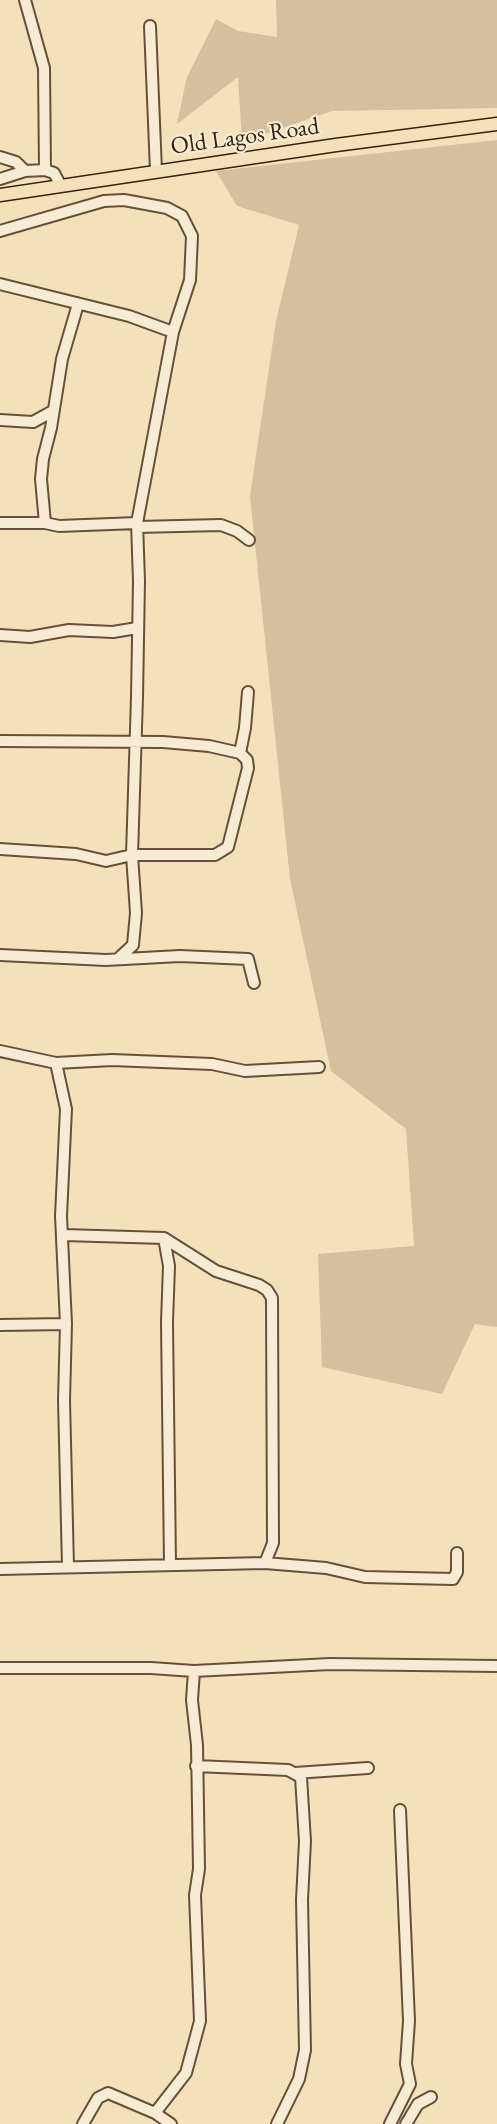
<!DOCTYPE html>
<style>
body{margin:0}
canvas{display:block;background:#f5e0bc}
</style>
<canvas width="497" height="2124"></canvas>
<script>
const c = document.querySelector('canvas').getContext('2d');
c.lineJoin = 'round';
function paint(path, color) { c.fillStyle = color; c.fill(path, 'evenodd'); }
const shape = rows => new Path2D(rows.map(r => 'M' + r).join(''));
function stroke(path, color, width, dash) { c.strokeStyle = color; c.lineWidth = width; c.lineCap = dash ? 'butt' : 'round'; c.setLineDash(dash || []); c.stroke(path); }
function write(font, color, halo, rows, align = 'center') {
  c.font = font + ' "EB Garamond",serif'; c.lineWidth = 4.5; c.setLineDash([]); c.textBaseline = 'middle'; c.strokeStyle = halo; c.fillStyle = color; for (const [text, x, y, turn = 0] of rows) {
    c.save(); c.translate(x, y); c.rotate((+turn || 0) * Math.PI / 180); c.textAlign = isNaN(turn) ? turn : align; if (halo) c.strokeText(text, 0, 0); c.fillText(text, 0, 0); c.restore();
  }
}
const green = shape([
 [276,0,497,0,497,108,332,111,242,142,238,77,177,124,187,77,216,19,238,31,277,37],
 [497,140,497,1327,475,1324,442,1394,322,1367,318,1254,414,1246,406,1129,331,1071,290,879,250,496,276,321,299,225,237,206,216,171]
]);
const minor = shape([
 [25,0,44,68,45,170],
 [150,26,156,171],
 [0,157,16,162,25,171],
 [0,179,25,171,45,170,54,173,61,186],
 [0,231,104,201,124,200,167,208,182,216,192,236,190,280,173,332,137,523,139,581,137,697,132,855,136,913,133,945,119,958],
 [0,284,129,316,173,332],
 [0,420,33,422,53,411],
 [0,523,45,523,59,526,137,523],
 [45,523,41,479,43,459,51,428,62,359,78,304],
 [137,527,221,525,237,531,249,540],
 [0,635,30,637,69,630,113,632,137,628],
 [0,741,163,742,209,746,240,753,247,760,248,768,228,847,215,855,132,855,106,861,76,854,0,849],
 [240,753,245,728,248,692],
 [0,955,106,960,180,956,248,959,254,983],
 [0,1051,56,1063,112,1060,212,1064,245,1071,319,1067],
 [56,1063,66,1109,61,1216,66,1324,64,1400,68,1567],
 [164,1238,169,1266,167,1322,170,1565],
 [0,1325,66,1324],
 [265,1563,326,1568,365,1577,453,1579,457,1572,457,1553],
 [0,1569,265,1563,273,1543,272,1298,267,1290,259,1285,216,1271,164,1238,64,1235],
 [0,1668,151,1668,194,1671,192,1700,197,1745,199,1869,195,1895,200,2021,186,2073,155,2113],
 [194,1671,330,1664,497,1666],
 [196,1766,288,1770,301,1777,305,1841,302,1900,305,2050,299,2079,277,2124],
 [295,1773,368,1768],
 [83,2124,98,2098,108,2093,155,2113,171,2124],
 [390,2124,410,2084,406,2064,409,2021,400,1810],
 [406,2124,418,2104,431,2097]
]);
const major = shape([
 [0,195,336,145,497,124]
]);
const streetNames = [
 ["Old Lagos Road",245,137,-8]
];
paint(green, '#d5bf9e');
stroke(minor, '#66503a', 14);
stroke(major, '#36200e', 15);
stroke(minor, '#f8ebd3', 10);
stroke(major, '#f5e0bc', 12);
write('24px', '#36200e', '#f8ebd3', streetNames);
</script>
